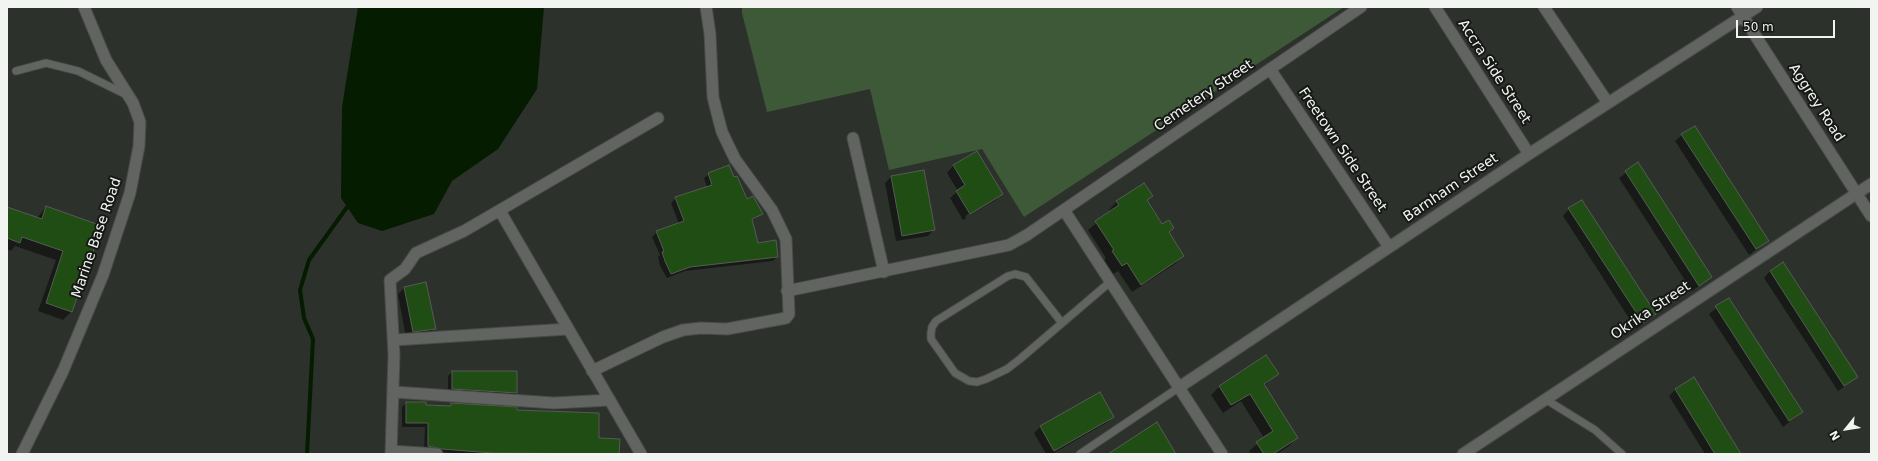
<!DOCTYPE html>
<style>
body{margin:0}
#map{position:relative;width:1878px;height:461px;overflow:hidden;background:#2d312b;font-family:"DejaVu Sans",sans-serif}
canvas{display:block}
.frame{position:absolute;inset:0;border:8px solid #f1f4f0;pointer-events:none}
.north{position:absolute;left:1826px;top:409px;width:40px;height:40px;-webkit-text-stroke:3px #161816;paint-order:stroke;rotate:240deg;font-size:11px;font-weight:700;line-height:16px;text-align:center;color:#f1f4f0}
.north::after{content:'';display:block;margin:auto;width:14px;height:18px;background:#f1f4f0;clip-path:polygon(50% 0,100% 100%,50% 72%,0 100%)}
.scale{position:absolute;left:1736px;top:20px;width:99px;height:18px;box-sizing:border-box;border:2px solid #f1f4f0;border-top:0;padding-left:5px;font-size:12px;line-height:14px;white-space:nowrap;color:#f1f4f0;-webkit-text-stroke:3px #161816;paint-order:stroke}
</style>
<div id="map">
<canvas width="1878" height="461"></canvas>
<div class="frame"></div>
<div class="north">N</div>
<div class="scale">50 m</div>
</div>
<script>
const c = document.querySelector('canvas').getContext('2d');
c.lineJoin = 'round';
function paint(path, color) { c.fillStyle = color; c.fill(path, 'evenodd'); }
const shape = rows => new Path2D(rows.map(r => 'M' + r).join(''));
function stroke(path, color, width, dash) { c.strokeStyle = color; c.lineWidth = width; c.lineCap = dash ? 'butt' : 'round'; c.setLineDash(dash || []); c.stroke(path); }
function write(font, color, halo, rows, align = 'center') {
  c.font = font + ' "DejaVu Sans",sans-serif'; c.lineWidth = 4; c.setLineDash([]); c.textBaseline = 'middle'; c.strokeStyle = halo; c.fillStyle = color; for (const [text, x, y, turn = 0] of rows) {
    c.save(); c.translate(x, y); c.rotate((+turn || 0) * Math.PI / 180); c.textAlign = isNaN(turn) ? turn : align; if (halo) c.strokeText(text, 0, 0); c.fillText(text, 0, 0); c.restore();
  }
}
const green = shape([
 [742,7,1344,7,1024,217,982,149,889,170,870,89,767,112,742,13]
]);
const water = shape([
 [358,7,544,7,537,89,498,149,452,181,434,214,382,231,358,223,341,198,342,107]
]);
const shadow = shape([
 [1682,135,1768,240,1749,255,1675,141],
 [976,152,1002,194,995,200,963,220,950,198,958,191,947,173,953,166],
 [996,197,996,200,966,218,965,216],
 [1638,164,1711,277,1692,291,1619,178],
 [709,174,734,179,746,201,761,214,751,221,757,244,777,257,773,261,685,271,667,278,660,266,658,257,660,255,652,237,657,232,679,224,671,203,676,198,707,187,704,178],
 [891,177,934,229,928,236,896,241,885,183],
 [1152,196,1146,201,1162,225,1173,228,1168,233,1183,256,1175,264,1132,292,1118,271,1113,274,1104,260,1106,258,1088,230,1110,212,1109,210,1117,201],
 [46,207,101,226,71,312,63,320,38,311,56,260,15,246,11,251,7,249,7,208,37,218],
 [1569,209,1655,314,1636,329,1563,216],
 [1770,271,1857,377,1838,391,1764,278],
 [425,283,434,329,428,335,406,338,398,294,404,288],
 [1728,299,1802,412,1783,427,1709,314],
 [452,372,516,372,516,393,512,397,448,393,448,376],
 [1277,374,1264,386,1297,438,1289,446,1277,454,1250,454,1249,451,1264,438,1241,401,1223,413,1211,395,1219,387],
 [1693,379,1740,454,1705,454,1669,396,1675,390],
 [1099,393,1113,417,1106,423,1052,454,1046,454,1034,433,1040,427],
 [406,403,425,406,449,407,452,404,516,411,598,439,619,440,618,454,463,454,424,450,425,427,402,427,402,407]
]);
const stream = shape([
 [307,454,313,339,304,318,300,290,309,260,350,203]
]);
const building = shape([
 [1695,126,1769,241,1756,249,1681,134,1695,126],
 [977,151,1003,194,970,214,956,191,965,185,953,165,977,151],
 [1638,162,1712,277,1699,286,1625,171,1638,162],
 [729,165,734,177,737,176,747,199,753,196,763,214,752,219,758,243,776,240,778,257,690,267,671,274,665,261,662,252,664,251,656,231,684,221,675,197,712,185,708,173,729,165],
 [924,170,935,230,902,236,891,176,924,170],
 [1144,183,1153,196,1147,200,1162,224,1169,220,1174,228,1169,232,1184,256,1141,285,1127,263,1122,266,1112,251,1114,250,1095,221,1119,205,1116,201,1144,183],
 [1582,200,1656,314,1643,323,1568,208,1582,200],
 [46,206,102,226,72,312,46,303,63,251,22,237,20,243,7,238,7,207,42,219,46,206],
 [1783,262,1858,377,1844,386,1770,271,1783,262],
 [426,282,436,329,413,332,404,287,426,282],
 [1729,298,1803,412,1789,421,1715,306,1729,298],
 [1266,355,1279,374,1264,384,1298,438,1273,454,1264,454,1256,442,1273,431,1250,394,1231,405,1219,386,1266,355],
 [452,371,517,371,517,393,452,389,452,371],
 [1694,377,1741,454,1715,454,1675,389,1694,377],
 [1100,392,1114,417,1054,451,1040,426,1100,392],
 [406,402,426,402,426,405,451,406,451,403,517,407,517,410,599,413,599,438,620,439,619,454,492,453,442,449,428,446,428,423,406,423,406,402],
 [1157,422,1176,454,1108,454,1157,422]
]);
const service = shape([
 [16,71,46,63,78,71,127,95],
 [1062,323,1026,277,1015,274,1008,276,936,321,932,327,931,333,931,339,955,373,969,381,977,382,986,379,1007,369,1020,359,1110,282],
 [1545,399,1595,430,1622,454],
 [1080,454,1178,388]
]);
const minor = shape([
 [1435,7,1529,154],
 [1544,7,1608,103],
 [1270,69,1389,247],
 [853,138,884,272],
 [1064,210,1222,454],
 [500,211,641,454],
 [787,291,1009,245,1027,235,1361,7],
 [394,340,568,329],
 [592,371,663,337,683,330,701,328,727,329,786,318,789,314,786,239,772,210,735,159,722,132,718,117,713,97,710,34,706,7],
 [1178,388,1529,154,1757,7],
 [394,392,554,403,610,400],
 [391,451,437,454],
 [22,454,63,371,103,275,130,193,139,146,140,122,133,103,106,60,84,7],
 [391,454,394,355,390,280,405,269,416,253,464,231,658,118],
 [1463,454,1871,184]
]);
const tertiary = shape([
 [1737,7,1871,216]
]);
const streetNames = [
 ["Accra Side Street",1494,72,57],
 ["Cemetery Street",1204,96,-34],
 ["Aggrey Road",1816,103,57],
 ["Freetown Side Street",1342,150,56],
 ["Barnham Street",1451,188,-34],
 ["Marine Base Road",97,238,-71],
 ["Okrika Street",1651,311,-34]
];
paint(green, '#3e5938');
paint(water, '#051c01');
paint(shadow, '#0007');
stroke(stream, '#051c01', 4);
paint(building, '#204d13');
stroke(building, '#575b56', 1);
stroke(service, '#484c47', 9);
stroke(minor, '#484c47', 13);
stroke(tertiary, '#484c47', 13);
stroke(service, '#626462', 7);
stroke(minor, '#626462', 11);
stroke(tertiary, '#626462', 11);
write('14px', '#f1f4f0', '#161816', streetNames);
</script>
